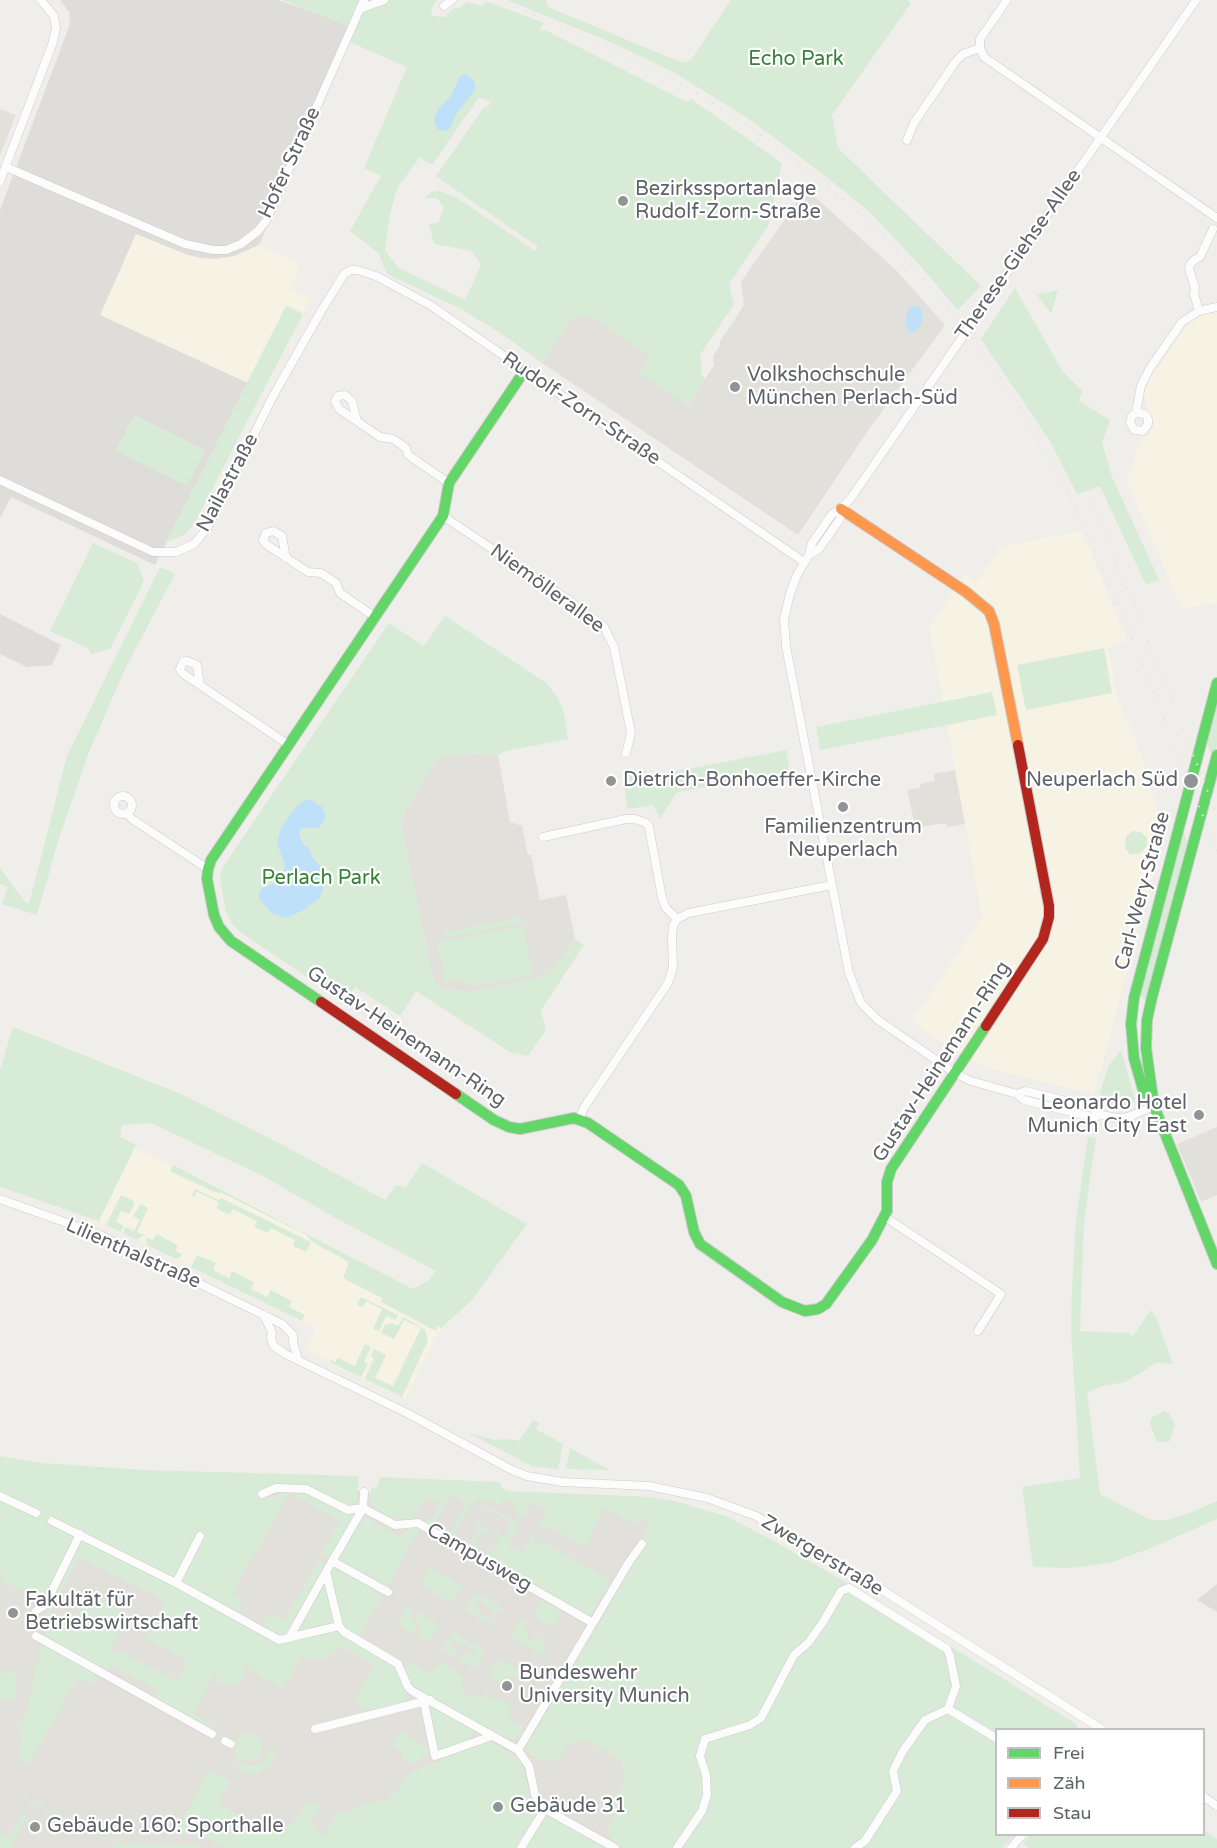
<!DOCTYPE html>
<meta charset="utf-8">
<style>
body{margin:0}
#map{position:relative;width:1217px;height:1848px;overflow:hidden;background:#efeeea;font-family:"Varela Round",sans-serif}
canvas{display:block}
.legend{position:absolute;left:995px;top:1728px;width:210px;height:108px;box-sizing:border-box;background:#fff;border:2px solid #bfc1c3;margin:0;padding:8px 10px;list-style:none;font-size:18px;color:#5f6368}
.legend li{display:flex;align-items:center;gap:12px;height:30px}
.legend b{width:30px;border:2px solid #bfc1c3}
</style>
<div id="map">
<canvas width="1217" height="1848"></canvas>
<ul class="legend">
<li><b style="height:8px;background:#63d668"></b>Frei</li>
<li><b style="height:8px;background:#ff974d"></b>Zäh</li>
<li><b style="height:8px;background:#b3261e"></b>Stau</li>
</ul>
</div>
<script>
const c = document.querySelector('canvas').getContext('2d');
c.lineJoin = 'round';
function paint(path, color) { c.fillStyle = color; c.fill(path, 'evenodd'); }
const shape = rows => new Path2D(rows.map(r => 'M' + r).join(''));
function stroke(path, color, width, dash) { c.strokeStyle = color; c.lineWidth = width; c.lineCap = dash ? 'butt' : 'round'; c.setLineDash(dash || []); c.stroke(path); }
function write(font, color, halo, rows, align = 'center') {
  c.font = font + ' "Varela Round",sans-serif'; c.lineWidth = 4.5; c.setLineDash([]); c.textBaseline = 'middle'; c.strokeStyle = halo; c.fillStyle = color; for (const [text, x, y, turn = 0] of rows) {
    c.save(); c.translate(x, y); c.rotate((+turn || 0) * Math.PI / 180); c.textAlign = isNaN(turn) ? turn : align; if (halo) c.strokeText(text, 0, 0); c.fillText(text, 0, 0); c.restore();
  }
}
const commercial = shape([
 [136,233,188,255,234,256,259,245,300,264,290,288,310,300,303,312,286,304,248,383,100,316],
 [1208,312,1217,313,1217,603,1182,609,1127,482,1138,445,1144,437,1150,434,1154,427,1144,396,1147,383,1189,323],
 [1081,531,1127,640,1108,647,1117,697,1144,762,1145,776,1165,831,1094,1094,986,1067,948,1047,912,1021,982,917,947,725,997,715,992,692,943,702,929,628,965,574,977,582,1001,547],
 [135,1147,251,1204,352,1258,343,1278,441,1328,405,1399,306,1350,316,1328,99,1221]
]);
const industrial = shape([
 [60,0,278,0,333,19,355,31,259,245,234,256,215,259,201,258,188,255,136,234,100,315,248,383,155,565,11,497,0,518,0,210,70,24,69,12],
 [0,614,61,645,52,665,27,667,0,654],
 [1217,1584,1217,1612,1197,1600]
]);
const education = shape([
 [0,109,16,115,0,156],
 [806,189,897,271,945,325,867,432,798,535,542,363,572,318,590,315,650,356,688,406,714,365,713,356,721,344,719,343,744,305,741,282],
 [467,753,498,755,510,822,522,826,528,855,531,855,540,900,566,895,575,939,548,976,468,992,439,988,433,980,401,823,406,809,436,759],
 [955,770,965,824,947,827,946,823,920,827,919,826,915,826,907,790,920,788,920,784,935,781,934,774],
 [1217,1127,1217,1195,1201,1202,1177,1144],
 [0,1466,358,1488,358,1491,371,1493,650,1498,1079,1729,996,1730,996,1834,1002,1848,0,1848]
]);
const green = shape([
 [283,0,437,0,431,9,432,16,444,17,454,8,459,8,468,2,482,6,486,1,544,23,539,31,545,30,687,102,691,99,782,163,768,226,729,284,734,304,700,355,702,376,705,379,688,406,639,373,649,356,590,315,572,318,542,363,499,332,459,308,387,274,379,254,350,231,381,176,364,168,407,67,350,42,355,31,345,25],
 [479,97,490,102,494,97,488,106,484,107,436,176,538,247,535,251,459,199,441,191,431,192,424,198,437,198,444,207,438,223,429,224,434,244,472,251,481,265,465,300,399,268,385,251,389,218,397,188,420,157,427,163,433,164],
 [507,0,546,0,548,7,683,63,692,59,731,0,907,0,911,3,832,115,838,148,981,286,958,310,923,269,870,212,820,172,749,119,675,73,615,44],
 [1015,288,1063,372,1082,391,1079,401,1110,420,1102,442,1112,477,1159,580,1146,585,1100,486,1077,494,1051,443,981,339],
 [1058,290,1053,307,1051,313,1037,295],
 [286,306,303,314,195,522,184,535,166,542],
 [134,415,205,450,187,486,116,451],
 [93,543,137,563,144,581,110,649,91,654,88,648,50,631],
 [160,567,175,574,124,671,89,752,59,838,37,915,2,904,8,887,0,884,0,868,25,902,29,904,67,756],
 [445,616,546,683,558,698,564,712,568,739,506,751,498,755,467,753,436,759,406,809,401,823,433,980,439,988,468,992,547,976,575,939,584,945,541,1010,546,1030,528,1056,510,1052,416,991,400,1016,355,987,344,1002,240,932,232,924,226,911,220,879,222,868,389,623,424,646],
 [1104,648,1112,693,1026,710,1017,665],
 [992,692,997,715,820,750,816,727],
 [1217,694,1217,746,1213,759,1205,738],
 [786,750,790,772,677,792,660,819,653,805,628,809,622,774,644,770,651,776],
 [1182,830,1187,841,1186,847,1147,999,1144,999,1140,994,1159,926,1158,917],
 [1133,831,1141,832,1147,838,1147,846,1139,854,1130,854,1125,848,1126,836],
 [521,917,523,923,445,938,444,932],
 [523,926,533,975,475,986,474,983,464,985,462,978,445,982,437,942],
 [13,1027,183,1095,277,1142,385,1200,396,1185,406,1187,422,1163,527,1224,471,1301,441,1328,438,1326,436,1331,381,1302,382,1298,343,1278,348,1266,347,1261,314,1243,305,1234,222,1193,214,1192,170,1171,173,1165,413,1289,429,1280,436,1271,332,1216,263,1176,151,1123,122,1125,120,1137,136,1145,99,1221,0,1187,0,1070],
 [1121,1050,1135,1099,1130,1107,1117,1109,1106,1105,1100,1092,1109,1065],
 [1088,1137,1096,1138,1084,1222,1080,1331,1128,1333,1133,1336,1151,1310,1157,1320,1173,1364,1158,1362,1125,1382,1103,1386,1087,1392,1100,1494,1149,1519,1161,1521,1188,1514,1217,1501,1217,1519,1151,1548,1109,1563,1070,1568,1033,1567,1022,1487,1080,1478,1071,1331,1072,1288,1076,1221],
 [195,1189,219,1200,221,1198,311,1242,306,1252,293,1246,295,1240,271,1228,268,1233,254,1227,257,1221,233,1209,230,1215,216,1208,219,1202,197,1192,194,1197,192,1196],
 [121,1195,134,1201,134,1204,129,1214,121,1211,116,1222,124,1226,121,1232,106,1225],
 [141,1204,148,1208,137,1232,144,1235,137,1240,123,1233,126,1227,134,1231,140,1220,133,1216],
 [156,1234,178,1245,175,1251,182,1254,180,1257,176,1259,147,1245,146,1237,153,1240],
 [197,1255,216,1263,213,1270,229,1278,232,1271,254,1282,251,1289,267,1297,271,1290,292,1301,289,1307,305,1315,302,1321,191,1267],
 [361,1297,398,1315,395,1320,386,1316,379,1331,373,1329,382,1309,366,1301,363,1307,357,1305],
 [403,1317,421,1327,425,1330,428,1340,402,1397,365,1379,374,1358,371,1356,374,1349,386,1355,375,1378,393,1386,421,1328,404,1320,394,1339,381,1333,385,1325,392,1323,398,1326],
 [365,1344,371,1347,364,1362,368,1364,361,1377,330,1362,330,1360,335,1362,338,1358,355,1366],
 [1165,1411,1169,1414,1175,1424,1169,1442,1157,1442,1150,1423,1152,1417],
 [533,1420,539,1423,536,1429,563,1444,558,1469,533,1467,469,1433,494,1440,508,1439,519,1441],
 [570,1448,609,1470,566,1469],
 [0,1456,42,1463,144,1470,359,1476,357,1501,354,1506,347,1506,312,1489,309,1486,269,1485,261,1490,274,1498,281,1492,310,1494,347,1514,365,1517,400,1537,408,1528,416,1527,419,1530,388,1586,382,1587,322,1554,340,1521,290,1493,233,1592,243,1598,240,1602,243,1604,238,1613,261,1627,270,1613,284,1621,318,1561,327,1565,328,1584,338,1631,396,1666,406,1686,407,1701,375,1711,367,1710,356,1705,355,1699,374,1665,339,1645,332,1656,315,1661,302,1655,283,1689,249,1669,247,1665,243,1667,247,1672,242,1681,225,1686,216,1681,219,1676,215,1674,193,1714,215,1727,212,1732,154,1699,158,1690,112,1665,107,1673,101,1669,92,1685,78,1677,28,1765,25,1763,20,1755,22,1738,19,1733,28,1708,35,1676,33,1671,38,1663,45,1631,46,1608,27,1593,0,1580,3,1575,0,1573],
 [78,1557,165,1600,145,1639,187,1660,177,1681,119,1651,117,1653,111,1649,128,1614,89,1594,73,1626,49,1615],
 [380,1477,499,1482,503,1489,510,1491,650,1497,674,1501,726,1516,772,1540,863,1592,1073,1722,1079,1729,996,1730,996,1834,1015,1835,1002,1848,624,1848,608,1837,609,1826,618,1809,610,1805,626,1779,621,1760,586,1740,567,1745,560,1758,544,1762,530,1754,526,1748,633,1565,644,1542,644,1534,650,1523,640,1517,636,1525,605,1508,585,1546,548,1526,545,1530,538,1526,547,1510,532,1502,523,1517,515,1513,517,1508,507,1500,504,1500,499,1504,475,1498,455,1534,459,1537,457,1540,443,1533,446,1528,451,1531,466,1503,451,1494,435,1521,440,1524,437,1529,424,1522,427,1517,431,1519,440,1504,427,1496,412,1519,403,1520,392,1518,371,1508,371,1488,377,1487],
 [485,1507,489,1507,520,1523,508,1545,522,1553,534,1533,536,1545,539,1545,541,1541,607,1578,607,1586,592,1613,588,1615,584,1613,484,1556,485,1552,491,1554,499,1539,493,1534,493,1532,504,1536,512,1523,500,1516,485,1509,478,1521,482,1524,482,1526,489,1531,488,1533,482,1531,474,1545,479,1548,477,1551,465,1544,467,1541,471,1543,479,1528,475,1525],
 [337,1566,384,1594,359,1635,345,1630,343,1625,330,1578,332,1570],
 [430,1567,462,1585,452,1603,420,1585],
 [476,1593,504,1609,496,1614,492,1611,492,1606,487,1608,482,1601,475,1603,480,1609,478,1615,482,1616,485,1614,489,1616,488,1620,492,1621,493,1627,465,1611],
 [542,1600,561,1611,553,1626,533,1616],
 [407,1606,413,1610,412,1615,416,1629,414,1634,397,1625],
 [418,1612,440,1625,429,1643,418,1636,420,1630,416,1619],
 [521,1619,526,1622,524,1626,529,1631,526,1638,527,1641,531,1641,535,1637,543,1639,545,1643,544,1648,547,1650,543,1656,511,1637],
 [453,1632,486,1651,475,1669,458,1659,464,1652,474,1656,477,1653,467,1647,466,1641,461,1644,453,1640,451,1643,458,1649,454,1657,442,1650],
 [499,1658,531,1677,527,1685,525,1679,516,1680,515,1676,504,1676,505,1680,500,1683,488,1676],
 [409,1662,432,1673,440,1664,444,1664,462,1676,463,1680,461,1690,465,1694,478,1698,486,1693,495,1701,502,1698,506,1701,510,1707,508,1715,512,1720,523,1727,518,1737,513,1742,427,1696,407,1682,403,1670,404,1666],
 [6,1669,18,1675,14,1702,0,1697,0,1678],
 [431,1707,473,1731,470,1740,437,1752,427,1708,430,1710],
 '234 1747a14 14 0 1 1 28 0a14 14 0 1 1-28 0Z',
 [403,1733,430,1750,430,1752,414,1764,403,1760,401,1752,392,1743,399,1734],
 [488,1740,521,1760,530,1795,537,1802,537,1807,609,1848,226,1848,198,1835,175,1834,209,1769,230,1781,218,1803,253,1824,255,1827,265,1830,288,1825,295,1821,308,1802,312,1802,318,1805,319,1809,311,1823,318,1833,322,1835,326,1833,332,1820,339,1813,358,1809,362,1803,382,1801,392,1797,408,1775,462,1749],
 [270,1749,278,1751,267,1770,250,1775,234,1765,237,1763,253,1766,258,1764,264,1760],
 [19,1794,103,1837,135,1841,103,1839,21,1798],
 [23,1811,28,1814,11,1848,0,1848,0,1833,10,1837],
 [1204,1830,1217,1839,1217,1848,1030,1848,1023,1844,1030,1835,1204,1834],
 [114,1844,143,1844,165,1846,192,1845,205,1848,118,1848]
]);
const water = shape([
 [466,74,474,81,476,88,455,116,451,126,446,131,437,129,434,119,438,109,451,96,460,76],
 [914,305,921,308,923,317,921,325,914,333,909,332,905,318,909,308],
 [310,799,322,807,326,816,322,824,317,828,303,828,299,830,300,837,303,844,309,848,312,857,322,868,323,888,320,898,302,911,286,918,273,914,265,906,259,898,260,892,262,888,271,885,283,874,285,866,277,842,281,828,295,807,305,800]
]);
const street = shape([
 [1007,0,980,39,980,48,984,57,1217,218],
 [444,6,452,0],
 [360,9,384,0],
 [907,140,914,123,956,61,963,54,980,48],
 [6,167,185,244,213,250,226,250,241,244,258,231,266,221,364,0],
 [0,181,52,45,56,28,54,16,41,0],
 [1199,311,1194,294,1195,288,1189,269,1190,265,1194,260,1200,257,1213,229],
 [1136,413,1145,414,1148,419,1148,424,1143,431,1134,430,1130,422,1132,416,1136,413,1141,386,1150,368,1182,322,1199,311,1217,307],
 [357,421,352,401,345,395,338,396,335,401,339,409,380,437,393,439,406,448,408,455,449,483],
 [0,480,153,552,176,552,194,544,208,527,272,398,320,313,344,274,351,270,357,270,376,276,430,305,804,562],
 [443,516,567,599,604,627,614,647,631,733,626,753],
 [809,555,819,549,840,519,841,509],
 [286,558,282,536,273,531,266,533,263,540,267,545,308,572,321,573,336,583,340,593,375,617],
 [200,685,197,665,187,661,183,662,180,669,182,673,289,745],
 '114 805a9 9 0 1 1 18 0a9 9 0 1 1-18 0Z',
 [127,813,132,819,208,869],
 [543,837,626,819,635,819,646,823,649,827,662,898,666,908,677,919],
 [1017,1094,1026,1091,1093,1108,1102,1115],
 [1154,1106,1128,1117,1117,1118,1102,1115,1092,1117,1024,1100,1017,1094,971,1081,955,1073,878,1020,861,1003,849,973,786,646,784,619,790,594,797,575,809,555,812,543,832,514,841,509,851,498,1196,0],
 [579,1119,585,1106,668,983,673,967,672,937,673,926,677,919,689,913,832,885],
 [0,1199,98,1234,282,1324,293,1335,293,1341,298,1360],
 [885,1217,1001,1294,978,1331],
 [264,1315,272,1333,271,1337,273,1345,285,1354,405,1412,510,1469,527,1476,562,1482,649,1486,707,1498,756,1516,882,1590,1103,1730],
 [364,1492,363,1508,326,1572,339,1626,344,1632,398,1664,408,1687,412,1691,518,1750,529,1766,535,1795,545,1809,615,1848],
 [262,1494,276,1488,306,1489,348,1510,363,1508,395,1525,418,1523,593,1623],
 [0,1496,36,1513],
 [52,1521,176,1583,279,1640,339,1626],
 [332,1561,388,1592],
 [176,1583,200,1536],
 [36,1611,45,1605,80,1534],
 [36,1636,212,1734],
 [289,1638,326,1572],
 [424,1702,435,1756,492,1736],
 [948,1709,996,1738],
 [315,1729,430,1700],
 [225,1741,231,1744],
 [518,1750,629,1562,642,1544],
 [1204,1797,1217,1806],
 [521,1848,545,1809],
 [677,1848,702,1811,707,1795,706,1775,700,1756,705,1739,750,1725,761,1718,794,1655,808,1643,823,1622,841,1591,849,1588,947,1649,950,1656,956,1686,948,1709,925,1720,903,1751,893,1771,897,1791,865,1841,855,1848],
 [1011,1848,1023,1834]
]);
const fast = shape([
 [1217,755,1152,997,1147,1020,1146,1048,1154,1106,1217,1264],
 [321,1002,231,941,219,927,214,915,207,879,208,869,211,860,443,516,449,483,525,370],
 [456,1094,494,1120,509,1127,520,1129,574,1118,588,1123,679,1185,686,1196,694,1232,700,1244,782,1302,805,1311,818,1309,826,1304,872,1240,887,1211,887,1182,891,1169,986,1026],
 [1152,1104,1144,1093,1134,1058,1131,1024,1134,998,1217,683]
]);
const slow = shape([
 [841,509,966,592,989,611,994,624,1018,745]
]);
const jam = shape([
 [321,1002,456,1094],
 [986,1026,1043,939,1049,917,1049,906,1018,745]
]);
const rail = shape([
 [499,0,597,41,633,58,692,90,746,124,809,170,863,217,918,272,949,309,981,350,1025,414,1070,495,1125,621,1217,851],
 [1088,490,1217,815]
]);
const markers = [
 [623,201,6,"#919496"],
 [735,387,6,"#919496"],
 [611,781,6,"#919496"],
 [1191,781,8,"#919496"],
 [843,807,6,"#919496"],
 [1199,1115,6,"#919496"],
 [13,1613,6,"#919496"],
 [507,1686,6,"#919496"],
 [498,1807,6,"#919496"],
 [35,1827,6,"#919496"]
];
const parkNames = [
 ["Echo Park",796,60],
 ["Perlach Park",321,879]
];
const streetNames = [
 ["Hofer Straße",290,163,-65],
 ["Therese-Giehse-Allee",1019,255,-55],
 ["Rudolf-Zorn-Straße",581,409,34],
 ["Nailastraße",228,483,-62],
 ["Niemöllerallee",547,589,36],
 ["Carl-Wery-Straße",1143,891,-75],
 ["Gustav-Heinemann-Ring",406,1037,34],
 ["Gustav-Heinemann-Ring",942,1062,-57],
 ["Lilienthalstraße",133,1254,24],
 ["Zwergerstraße",822,1556,31],
 ["Campusweg",479,1558,30]
];
const poiNames = [
 ["Bezirkssportanlage",635,190],
 ["Rudolf-Zorn-Straße",635,213],
 ["Volkshochschule",747,376],
 ["München Perlach-Süd",747,399],
 ["Dietrich-Bonhoeffer-Kirche",623,781],
 ["Neuperlach Süd",1178,781,"right"],
 ["Familienzentrum",843,828,"center"],
 ["Neuperlach",843,851,"center"],
 ["Leonardo Hotel",1187,1104,"right"],
 ["Munich City East",1187,1127,"right"],
 ["Fakultät für",25,1601],
 ["Betriebswirtschaft",25,1624],
 ["Bundeswehr",519,1674],
 ["University Munich",519,1697],
 ["Gebäude 31",510,1807],
 ["Gebäude 160: Sporthalle",47,1827]
];
paint(commercial, '#f7f3e4');
paint(industrial, '#dfddda');
paint(education, '#e2e0da');
paint(green, '#d8ebd6');
paint(water, '#bfe0f9');
stroke(street, '#cbcccc', 9);
stroke(fast, '#cacacb', 12);
stroke(slow, '#cacacb', 12);
stroke(jam, '#cacacb', 12);
stroke(street, '#fdfcfc', 8);
stroke(fast, '#63d668', 10);
stroke(slow, '#ff974d', 10);
stroke(jam, '#b3261e', 10);
stroke(rail, '#e4e4e4', 2, [1.5, 8]);
for (const [x, y, r, color] of markers) { const dot = new Path2D(); dot.arc(x, y, r, 0, 2 * Math.PI); c.fillStyle = color; c.fill(dot); stroke(dot, '#fff', 2); }
write('20px', '#348238', '#fff', parkNames);
write('20px', '#5f6368', '#fff', streetNames);
write('20px', '#5f6368', '#fff', poiNames, 'left');
</script>
